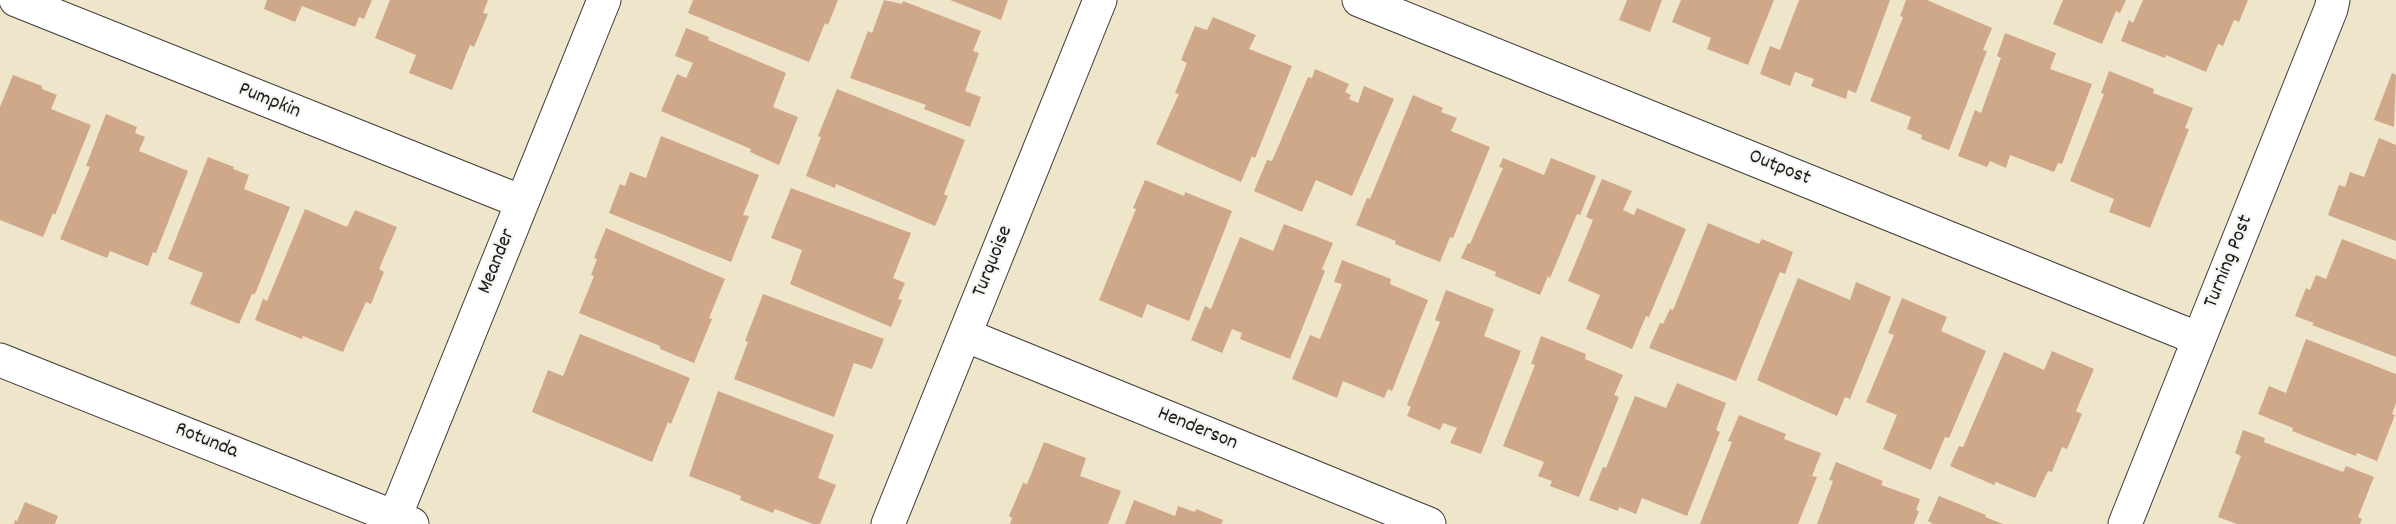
<!DOCTYPE html>
<style>
body{margin:0}
canvas{display:block;background:#efe5ca}
</style>
<canvas width="2396" height="524"></canvas>
<script>
const c = document.querySelector('canvas').getContext('2d');
c.lineJoin = 'round';
function paint(path, color) { c.fillStyle = color; c.fill(path, 'evenodd'); }
const shape = rows => new Path2D(rows.map(r => 'M' + r).join(''));
function stroke(path, color, width, dash) { c.strokeStyle = color; c.lineWidth = width; c.lineCap = dash ? 'butt' : 'round'; c.setLineDash(dash || []); c.stroke(path); }
function write(font, color, halo, rows, align = 'center') {
  c.font = font + ' Dekko,sans-serif'; c.lineWidth = 4.5; c.setLineDash([]); c.textBaseline = 'middle'; c.strokeStyle = halo; c.fillStyle = color; for (const [text, x, y, turn = 0] of rows) {
    c.save(); c.translate(x, y); c.rotate((+turn || 0) * Math.PI / 180); c.textAlign = isNaN(turn) ? turn : align; if (halo) c.strokeText(text, 0, 0); c.fillText(text, 0, 0); c.restore();
  }
}
const building = shape([
 [267,0,372,0,364,19,359,17,355,27,302,6,295,22,264,9],
 [390,0,488,0,483,13,488,14,474,47,470,45,452,90,409,73,416,55,375,38],
 [693,0,838,0,828,25,825,23,809,62,688,13],
 [884,0,902,4,903,1,981,31,973,51,979,53,965,91,981,97,970,127,924,109,926,105,850,78,868,31,872,33],
 [950,0,1008,0,1001,20],
 [1627,0,1662,0,1650,32,1619,20],
 [1681,0,1774,0,1748,65,1707,49,1711,38,1672,22],
 [1799,0,1890,0,1856,93,1848,90,1846,99,1811,86,1814,79,1795,72,1790,86,1760,74,1770,46,1780,50],
 [1906,0,1927,0,1992,28,1983,50,1987,51,1949,150,1921,139,1922,135,1907,129,1911,117,1870,101,1903,17,1900,16],
 [2063,0,2126,0,2120,13,2116,11,2102,44,2053,24],
 [2143,0,2248,0,2239,22,2234,20,2223,46,2218,44,2206,72,2166,55,2165,58,2121,41,2129,20,2133,23],
 [1213,17,1256,35,1249,49,1292,66,1255,158,1252,156,1241,182,1156,144,1179,94,1175,93,1187,63,1181,60,1195,26,1207,30],
 [686,28,709,37,708,40,786,73,773,107,798,117,779,165,750,152,751,149,661,111,677,74,686,78,693,63,675,56],
 [2005,33,2056,53,2050,69,2092,84,2062,164,2058,163,2054,172,2010,155,2006,168,1990,161,1987,167,1958,156,1975,110,1981,113,2001,58,1997,56],
 [1315,69,1349,84,1345,92,1351,95,1349,99,1358,103,1364,86,1394,99,1352,196,1316,180,1302,212,1254,191,1267,160,1272,161,1308,77,1312,78],
 [2109,71,2154,89,2153,93,2193,108,2185,128,2189,129,2150,228,2109,212,2114,199,2070,181,2104,94,2101,93],
 [2392,73,2396,75,2394,127,2374,120],
 [13,75,42,86,42,89,57,95,51,109,91,125,55,215,53,213,43,237,0,220,0,107],
 [837,89,965,140,944,194,948,196,935,226,836,184,835,188,806,176,821,137,818,136],
 [1413,95,1443,108,1441,112,1457,118,1451,131,1490,147,1453,238,1450,237,1440,262,1395,244,1396,241,1356,225,1367,198,1370,199],
 [106,114,137,127,135,133,145,137,139,151,188,171,156,253,153,252,148,266,110,251,107,258,60,239,90,167,86,166],
 [661,136,759,175,743,215,749,216,731,262,609,213,620,184,625,186,630,172,646,178],
 [2379,138,2396,145,2396,241,2328,215,2339,185,2345,187,2350,172,2364,177],
 [208,157,234,167,233,169,249,175,244,189,290,207,255,294,252,294,239,324,190,304,203,273,168,259],
 [1503,158,1544,175,1551,158,1596,176,1580,215,1577,214,1550,278,1548,276,1540,295,1495,276,1496,272,1461,258,1468,243,1470,244,1503,168,1499,167],
 [1602,179,1632,191,1623,210,1634,215,1637,208,1686,229,1649,317,1646,316,1632,349,1586,329,1600,295,1568,281,1593,220,1586,217],
 [1145,180,1184,196,1185,192,1232,211,1189,321,1147,304,1142,318,1099,300,1136,209,1133,208],
 [791,188,911,233,893,278,905,283,898,299,902,300,891,327,790,284,802,250,771,238],
 [305,209,347,227,355,210,397,227,379,269,384,272,371,304,366,302,343,352,303,336,302,339,255,320,263,299,267,301],
 [1708,223,1759,244,1762,239,1793,252,1785,274,1780,272,1736,381,1649,348,1660,323,1663,324,1670,309,1673,310],
 [1284,224,1333,243,1322,269,1325,271,1290,359,1240,339,1242,333,1232,329,1222,353,1191,340,1205,306,1211,309,1240,237,1273,251],
 [606,228,725,279,709,318,712,319,694,363,660,349,660,346,579,313,594,276,591,275,597,259,594,258],
 [2342,239,2396,260,2396,357,2312,325,2314,323,2295,316,2306,288,2310,290,2316,275,2326,279],
 [1342,260,1391,279,1390,284,1428,300,1392,391,1388,389,1384,398,1343,381,1337,398,1292,379,1310,335,1320,339,1342,284,1334,282],
 [1798,278,1850,300,1856,282,1891,297,1850,399,1845,397,1837,416,1757,380],
 [1446,290,1494,309,1484,336,1521,351,1481,454,1450,443,1457,428,1443,423,1440,430,1407,416,1411,407,1407,405,1440,322,1435,320],
 [763,294,884,339,872,369,854,363,834,417,734,379,748,342,745,341],
 [1902,298,1947,317,1941,331,1986,351,1949,438,1945,437,1931,470,1883,449,1897,415,1866,402,1894,335,1888,333],
 [580,334,690,378,671,424,668,422,652,462,532,412,548,370,563,376],
 [1541,336,1586,354,1585,359,1623,375,1614,395,1619,397,1579,497,1550,486,1552,481,1538,476,1544,462,1503,446,1535,365,1531,364],
 [2306,339,2396,374,2396,403,2392,414,2395,415,2377,461,2357,453,2356,456,2292,431,2293,428,2258,414,2269,386,2286,393],
 [2052,351,2094,369,2076,411,2082,414,2067,449,2062,447,2052,472,2048,471,2035,498,1996,482,1994,485,1950,466,1959,446,1963,447,2004,352,2044,370],
 [1677,383,1726,403,1716,430,1720,432,1687,516,1642,498,1636,514,1619,507,1618,511,1589,500,1603,467,1606,468,1635,396,1666,408],
 [718,391,834,435,818,478,836,485,820,524,813,524,775,509,773,513,740,500,741,496,689,476],
 [1739,415,1786,434,1784,439,1821,453,1812,476,1817,477,1798,524,1700,524,1732,442,1728,441],
 [2243,430,2265,438,2264,442,2343,472,2346,466,2374,477,2358,517,2362,519,2360,524,2237,524,2218,517,2241,456,2235,453],
 [1044,442,1086,458,1080,476,1121,491,1108,524,1010,524,1012,518,1009,516,1023,483,1027,484],
 [1836,462,1883,481,1881,485,1920,499,1916,510,1919,511,1914,524,1817,524,1833,481,1829,480],
 [1939,496,1986,515,1985,517,2003,524,1933,524,1928,521],
 [1134,500,1175,516,1178,506,1195,512,1196,509,1223,520,1221,524,1125,524],
 [25,502,58,516,55,524,14,524,15,520,17,521]
]);
const street = shape([
 [16,0,522,202],
 [1359,0,2199,339],
 [965,335,1429,524],
 [0,360,412,524],
 [392,524,604,0],
 [888,524,1100,0],
 [2125,524,2331,9,2333,0]
]);
const streetNames = [
 ["Pumpkin",269,102,22],
 ["Outpost",1779,169,22],
 ["Meander",498,262,-68],
 ["Turquoise",994,262,-68],
 ["Turning Post",2230,262,-68],
 ["Henderson",1197,430,22],
 ["Rotunda",206,442,22]
];
paint(building, '#cfa88a');
stroke(street, '#3c3a36', 35);
stroke(street, '#fff', 33);
write('21px', '#1c1c1c', '#f6f6f2', streetNames);
</script>
